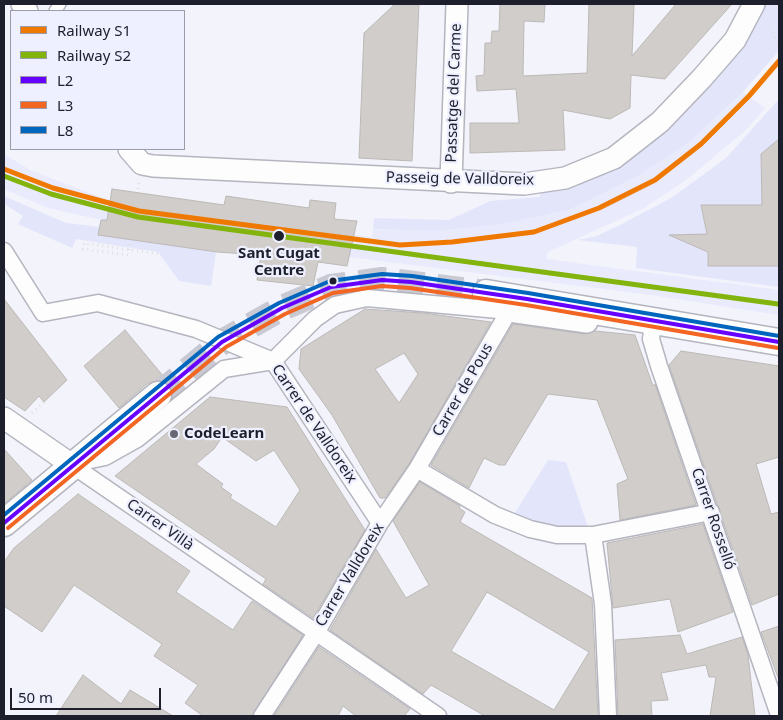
<!DOCTYPE html>
<meta charset="utf-8">
<style>
body{margin:0}
#map{position:relative;width:783px;height:720px;overflow:hidden;background:#f2f3fb;font-family:"Noto Sans",sans-serif}
canvas{display:block}
.frame{position:absolute;inset:0;border:5px solid #1e1f2c;pointer-events:none}
.legend{position:absolute;left:10px;top:10px;width:175px;height:140px;box-sizing:border-box;background:#eef0ff;border:1px solid #9b9cab;margin:0;padding:6px 9px;list-style:none;font-size:15px;color:#1e1f2c}
.legend li{display:flex;align-items:center;gap:10px;height:25px}
.legend b{width:25px;border:1px solid #9b9cab}
.scale{position:absolute;left:10px;top:688px;width:151px;height:22px;box-sizing:border-box;border:2px solid #1e1f2c;border-top:0;padding-left:6px;font-size:15px;line-height:18px;white-space:nowrap;color:#1e1f2c;-webkit-text-stroke:4px #eef0ff;paint-order:stroke}
</style>
<div id="map">
<canvas width="783" height="720"></canvas>
<div class="frame"></div>
<ul class="legend">
<li><b style="height:6px;background:#ef7900"></b>Railway S1</li>
<li><b style="height:6px;background:#83b30d"></b>Railway S2</li>
<li><b style="height:6px;background:#60f"></b>L2</li>
<li><b style="height:6px;background:#f26522"></b>L3</li>
<li><b style="height:6px;background:#0065bd"></b>L8</li>
</ul>
<div class="scale">50 m</div>
</div>
<script>
const c = document.querySelector('canvas').getContext('2d');
c.lineJoin = 'round';
function paint(path, color) { c.fillStyle = color; c.fill(path, 'evenodd'); }
const shape = rows => new Path2D(rows.map(r => 'M' + r).join(''));
function stroke(path, color, width, dash) { c.strokeStyle = color; c.lineWidth = width; c.lineCap = dash ? 'butt' : 'round'; c.setLineDash(dash || []); c.stroke(path); }
function write(font, color, halo, rows, align = 'center') {
  c.font = font + ' "Noto Sans",sans-serif'; c.lineWidth = 4.5; c.setLineDash([]); c.textBaseline = 'middle'; c.strokeStyle = halo; c.fillStyle = color; for (const [text, x, y, turn = 0] of rows) {
    c.save(); c.translate(x, y); c.rotate((+turn || 0) * Math.PI / 180); c.textAlign = isNaN(turn) ? turn : align; if (halo) c.strokeText(text, 0, 0); c.fillText(text, 0, 0); c.restore();
  }
}
const built = shape([
 [743,92,765,108,746,130,686,180,644,208,548,252,546,259,779,290,779,315,651,295,349,257,101,220,48,208,4,189,4,154,30,170,110,201,222,219,372,237,373,229,434,231,497,225,569,210,688,143]
]);
const green = shape([
 [760,4,779,4,779,48,777,53,743,92,688,143,639,175,569,210,497,225,434,231,373,229,374,218,449,220,490,201,539,197,544,189,614,164],
 [779,99,779,205,701,205,707,234,708,266,779,266,779,287,636,268,637,247,578,240,597,236,620,225,671,198,703,175,727,157],
 [4,196,66,223,100,227,99,235,216,252,211,286,179,281,158,252,76,239,72,248,18,224,23,216,4,204],
 [548,460,566,462,589,530,559,529,513,516]
]);
const building = shape([
 [395,4,419,4,412,161,359,158,364,33,395,4],
 [500,4,545,4,544,22,524,21,523,76,587,73,589,4,634,4,632,56,676,4,732,4,665,79,631,75,630,108,610,119,563,110,565,150,470,153,470,123,519,123,516,89,477,91,476,76,484,75,485,43,491,43,492,31,499,31,500,4],
 [779,139,779,266,708,266,708,252,669,235,707,234,701,205,762,205,761,154,779,139],
 [112,189,224,205,226,196,309,208,310,200,336,203,334,219,357,221,347,266,318,262,313,286,257,280,261,255,217,252,98,235,101,220,107,220,112,189],
 [4,299,67,380,44,402,39,396,25,411,4,397,4,299],
 [365,309,423,313,491,322,409,464,385,498,380,498,332,415,299,369,301,349,365,309],
 [404,353,418,374,399,403,375,369,404,353],
 [513,324,585,334,595,331,635,335,653,386,655,384,696,505,620,520,617,484,628,479,597,400,548,394,505,465,499,465,484,458,469,488,431,465,513,324],
 [125,330,164,377,159,381,148,383,119,408,84,366,125,330],
 [681,351,779,366,779,457,756,464,771,514,779,512,779,594,752,605,669,365,681,351],
 [210,397,287,407,365,530,313,618,263,584,266,579,115,476,210,397],
 [222,437,256,461,274,450,300,490,276,527,230,498,232,495,221,487,223,484,196,464,214,449,222,437],
 [4,449,32,480,4,504,4,449],
 [420,482,460,506,459,508,465,512,460,522,592,598,598,716,485,716,431,685,423,694,330,630,376,549,406,598,429,585,393,521,420,482],
 [487,592,589,652,554,710,451,651,487,592],
 [78,494,190,571,176,592,233,630,252,601,303,635,252,716,203,716,185,703,198,685,154,656,162,644,74,585,42,632,4,606,4,562,14,548,78,494],
 [703,524,733,612,678,632,670,599,613,608,607,543,703,524],
 [779,626,779,680,761,632,779,626],
 [680,635,687,654,742,637,748,655,755,716,710,716,716,677,709,677,706,665,661,673,668,700,651,701,652,716,618,716,615,640,680,635],
 [319,647,410,709,404,716,356,716,343,706,338,716,274,716,319,647],
 [83,675,121,704,130,690,173,716,56,716,83,675]
]);
const tertiaryTunnel = shape([
 [158,395,222,342,282,308,331,287,382,280,486,293]
]);
const path = shape([
 [767,24,779,45],
 [138,189,139,182],
 [129,250,130,242],
 [128,255,83,249,84,243,160,254],
 [32,413,44,402]
]);
const service = shape([
 [55,11,60,4]
]);
const pedestrian = shape([
 [4,251,43,313,98,303,196,329,273,361,380,523],
 [653,322,651,339,659,366,779,715],
 [81,462,105,457,137,439,224,369,273,361,315,319,335,305,367,298,509,311,417,469,380,523,316,633,262,716],
 [72,465,438,716],
 [417,469,495,515,530,529,557,535,593,535,603,604,608,716],
 [593,535,711,512]
]);
const minor = shape([
 [22,4,27,11],
 [129,149,142,164,153,166,524,184,565,178,614,158,660,122,702,78,735,40,754,4],
 [451,182,457,4],
 [509,311,587,322],
 [4,418,72,465]
]);
const tertiary = shape([
 [486,293,779,342],
 [4,523,158,395]
]);
const bus1 = shape([
 [4,523,222,342,282,308,331,287,382,280,411,282,527,299,779,342]
]);
const bus2 = shape([
 [8,528,226,347,285,314,333,293,382,286,410,288,526,305,778,348]
]);
const bus3 = shape([
 [4,515,218,337,279,303,330,281,382,274,412,276,528,293,779,336]
]);
const rail1 = shape([
 [4,169,53,188,139,211,400,245,452,242,534,232,599,208,655,180,701,144,749,96,779,61]
]);
const rail2 = shape([
 [4,176,51,194,138,217,778,304]
]);
const markers = [
 [279,236,6,"#1e1f2c"],
 [333,281,4.5,"#1e1f2c"],
 [174,434,5,"#686974"]
];
const streetNames = [
 ["Passatge del Carme",454,93,-88],
 ["Passeig de Valldoreix",460,179,1],
 ["Carrer de Pous",463,390,-60],
 ["Carrer de Valldoreix",314,424,56],
 ["Carrer Rosselló",713,519,71],
 ["Carrer Villà",160,525,35],
 ["Carrer Valldoreix",350,575,-59]
];
const stopNames = [
 ["Sant Cugat",279,254],
 ["Centre",279,271]
];
const poiNames = [
 ["CodeLearn",184,434]
];
paint(built, '#e9ebfd');
paint(green, '#e3e5fb');
paint(building, '#d1cdcb');
stroke(building, '#bcb8b6', 1);
stroke(tertiaryTunnel, '#c8c9d2', 26, [26, 13]);
stroke(service, '#b4b5be', 14);
stroke(pedestrian, '#b4b5be', 19);
stroke(minor, '#b4b5be', 24);
stroke(tertiary, '#b4b5be', 29);
stroke(path, '#e0e0e3', 3, [1, 4]);
stroke(service, '#fdfdfe', 11);
stroke(pedestrian, '#fdfdfe', 16);
stroke(minor, '#fdfdfe', 21);
stroke(tertiary, '#fdfdfe', 26);
stroke(bus1, '#60f', 4);
stroke(bus2, '#f26522', 4);
stroke(bus3, '#0065bd', 4);
stroke(rail1, '#ef7900', 5);
stroke(rail2, '#83b30d', 5);
for (const [x, y, r, color] of markers) { const dot = new Path2D(); dot.arc(x, y, r, 0, 2 * Math.PI); c.fillStyle = color; c.fill(dot); stroke(dot, '#eef0ff', 2); }
write('15px', '#1e1f2c', '#eef0ff', streetNames);
write('bold 15px', '#1e1f2c', '#eef0ff', stopNames);
write('bold 15px', '#1e1f2c', '#eef0ff', poiNames, 'left');
</script>
